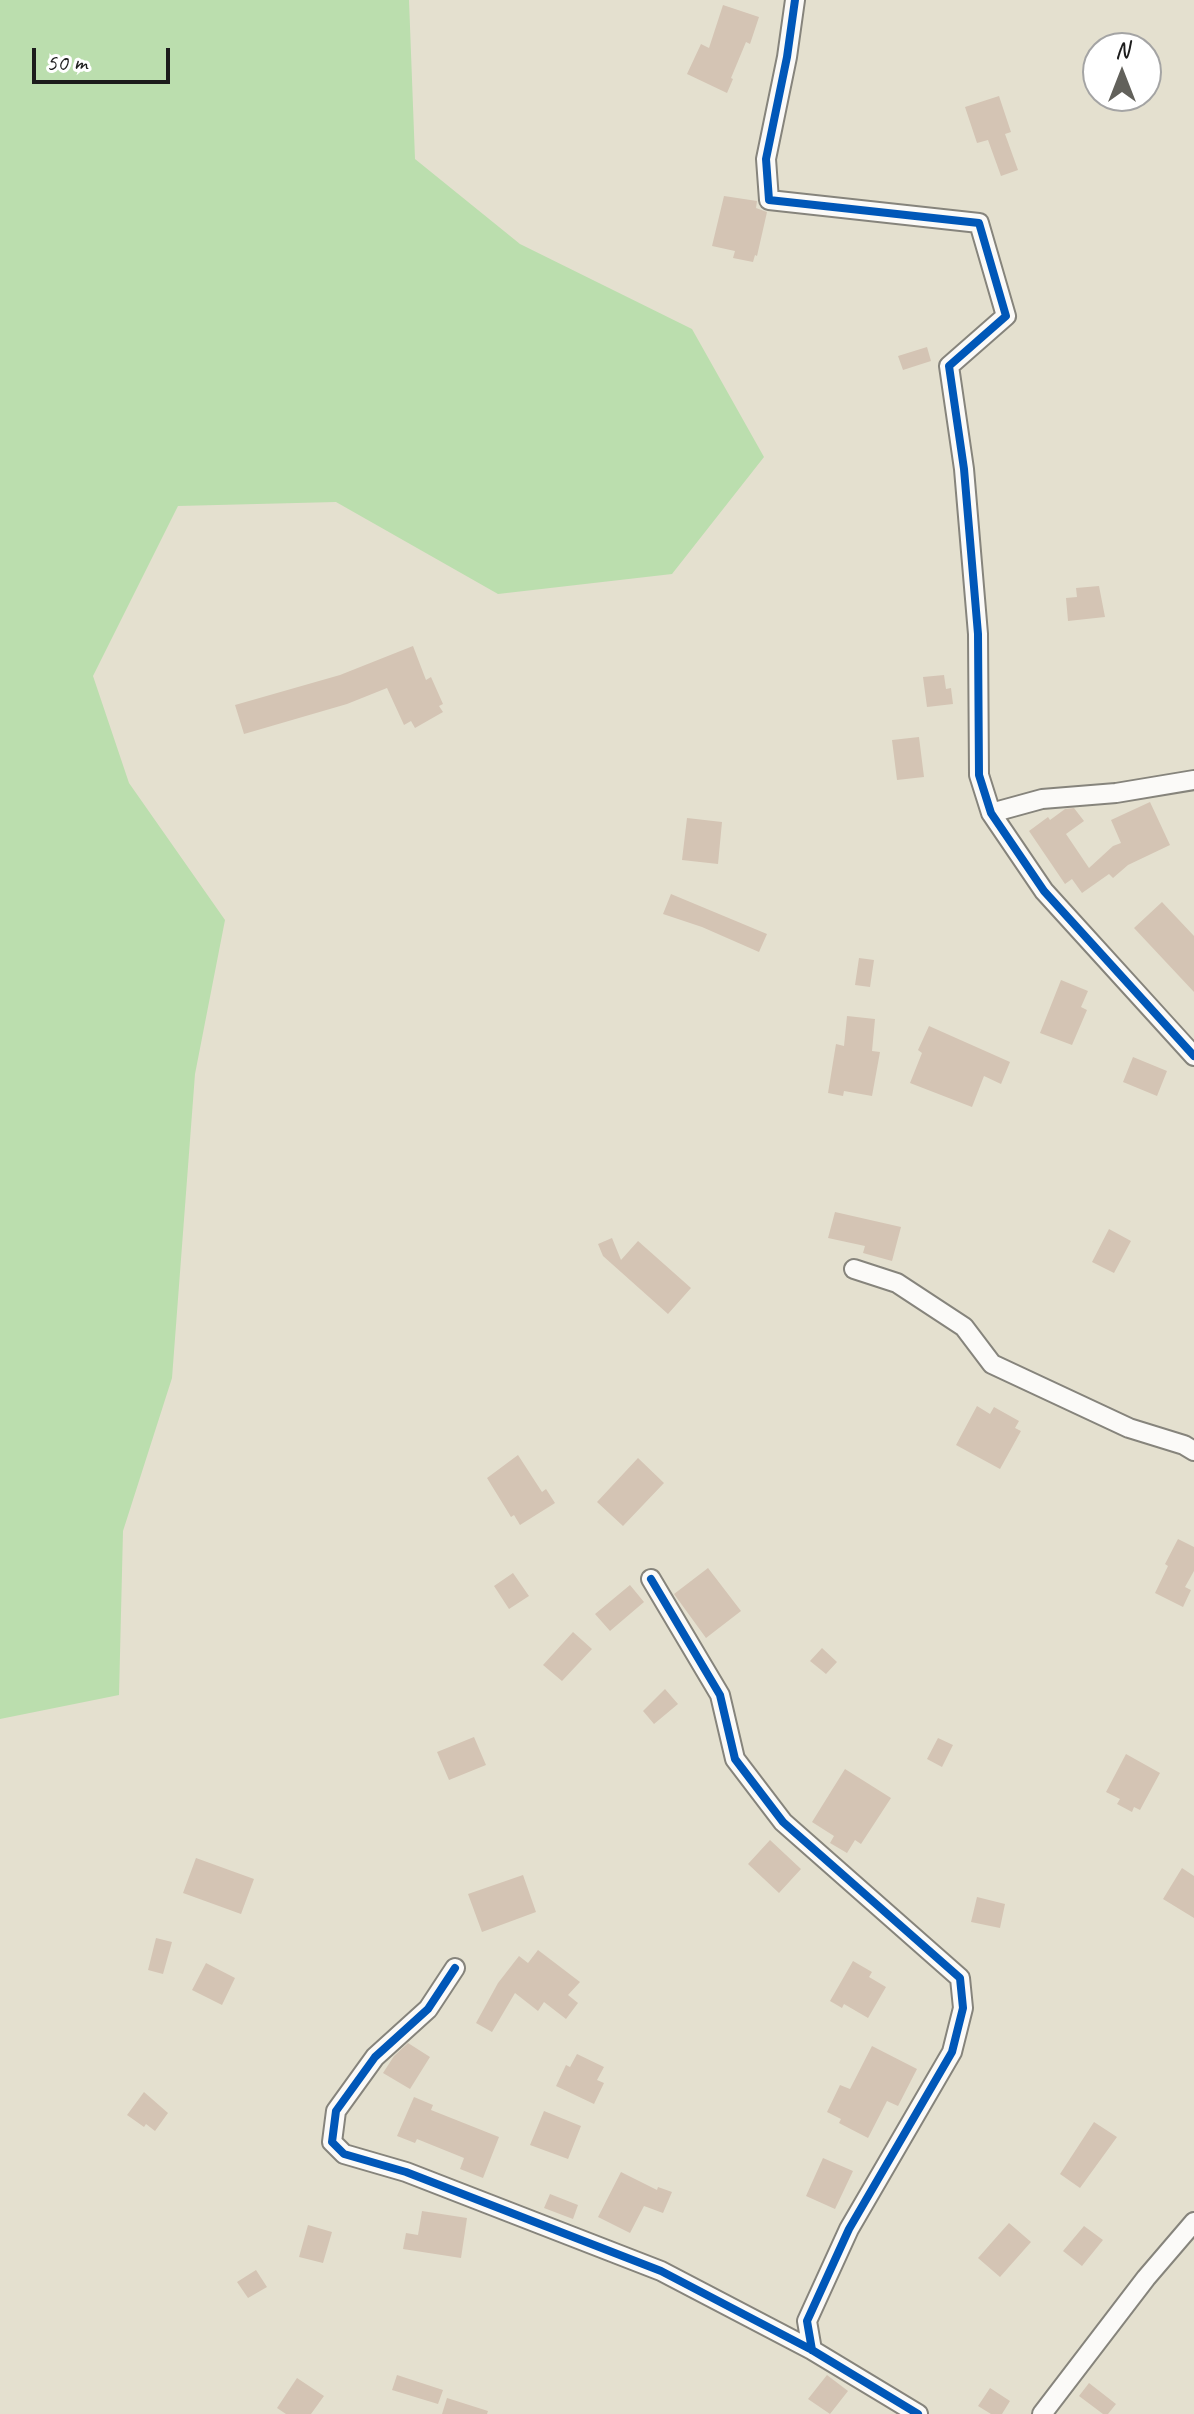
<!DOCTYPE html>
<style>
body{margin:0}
#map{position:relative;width:1194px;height:2414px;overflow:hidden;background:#e4e0cf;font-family:Caveat,sans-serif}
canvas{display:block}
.north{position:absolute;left:1082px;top:32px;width:80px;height:80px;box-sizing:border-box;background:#fff;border:2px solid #a4a4a4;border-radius:50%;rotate:0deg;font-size:22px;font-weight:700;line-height:32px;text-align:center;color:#1c1c1c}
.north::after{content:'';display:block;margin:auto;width:28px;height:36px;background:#62615b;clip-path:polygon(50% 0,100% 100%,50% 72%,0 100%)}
.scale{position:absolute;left:32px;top:48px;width:138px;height:36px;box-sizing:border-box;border:4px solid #1c1c1c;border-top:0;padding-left:10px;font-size:24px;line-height:28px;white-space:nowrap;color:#1c1c1c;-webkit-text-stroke:6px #fff;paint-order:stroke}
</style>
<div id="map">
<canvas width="1194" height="2414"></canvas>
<div class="north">N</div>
<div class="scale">50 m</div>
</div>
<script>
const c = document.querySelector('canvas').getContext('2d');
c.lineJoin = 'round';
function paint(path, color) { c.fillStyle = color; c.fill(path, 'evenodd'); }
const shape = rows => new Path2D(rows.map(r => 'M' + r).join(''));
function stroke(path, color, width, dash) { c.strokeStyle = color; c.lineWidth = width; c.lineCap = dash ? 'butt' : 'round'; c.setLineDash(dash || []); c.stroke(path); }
const green = shape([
 [0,0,409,0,415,159,520,244,692,329,764,457,672,574,498,594,336,502,178,506,93,676,129,783,225,920,195,1074,172,1378,123,1531,119,1695,0,1719]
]);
const building = shape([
 [723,5,759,17,750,44,746,42,731,78,733,79,727,93,687,74,701,44,709,48],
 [999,96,1011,132,1005,134,1018,170,1001,176,988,140,977,143,965,107],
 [724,196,757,201,756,208,767,212,757,256,755,255,753,262,733,258,735,251,712,246],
 [927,347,931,361,903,370,898,356],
 [1099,586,1105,617,1068,621,1066,598,1077,597,1076,588],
 [413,646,426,680,431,677,443,704,439,706,443,712,415,728,411,721,404,725,387,688,347,704,244,734,235,705,340,675],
 [944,675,946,689,951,688,953,704,927,707,923,677],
 [919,737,924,777,897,780,892,740],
 [1150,802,1170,845,1128,865,1113,878,1109,874,1082,893,1072,879,1065,884,1029,831,1048,817,1050,820,1065,809,1074,808,1084,821,1066,834,1089,868,1113,846,1121,843,1111,820],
 [687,818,722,822,718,864,682,860],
 [671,894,767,934,759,952,702,927,663,914],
 [1162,902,1194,936,1194,992,1134,928],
 [859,958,874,960,870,987,855,985],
 [1061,980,1088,991,1081,1007,1087,1010,1072,1045,1040,1033],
 [847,1016,875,1019,872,1051,880,1052,872,1096,844,1091,843,1096,828,1093,836,1044,844,1046],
 [929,1026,1010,1062,1001,1084,984,1076,972,1107,910,1083,922,1053,918,1050],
 [1133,1057,1167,1071,1157,1096,1123,1082],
 [835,1212,901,1227,892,1261,863,1253,865,1246,828,1238],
 [1109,1229,1131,1241,1114,1273,1092,1262],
 [612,1238,621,1260,638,1241,691,1288,668,1314,603,1256,598,1244],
 [977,1406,990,1414,994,1407,1019,1421,1015,1428,1021,1431,1000,1469,956,1445],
 [518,1455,542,1492,546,1489,555,1503,520,1525,514,1515,511,1517,487,1478],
 [638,1458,664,1483,623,1526,597,1502],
 [1178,1539,1194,1547,1194,1571,1185,1587,1191,1590,1183,1607,1155,1593,1168,1566,1165,1564],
 [708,1568,741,1611,706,1638,674,1594],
 [513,1573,529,1596,509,1609,494,1586],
 [630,1585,644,1602,610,1631,595,1614],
 [573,1632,592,1649,562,1681,543,1665],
 [822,1648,837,1662,826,1674,810,1661],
 [665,1689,678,1704,654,1724,643,1711],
 [474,1737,486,1765,449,1780,437,1752],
 [938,1738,953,1745,942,1767,927,1759],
 [1126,1754,1160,1773,1140,1810,1134,1807,1132,1812,1117,1804,1120,1799,1106,1792],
 [845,1769,891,1798,861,1844,855,1840,847,1853,830,1843,834,1836,812,1822],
 [770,1840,801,1869,779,1893,748,1864],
 [196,1858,254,1879,241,1914,183,1893],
 [1182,1868,1194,1876,1194,1918,1163,1899],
 [523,1875,536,1912,482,1932,468,1894],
 [977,1897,1005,1904,1000,1928,971,1922],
 [156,1938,172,1942,163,1974,148,1970],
 [538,1950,580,1982,568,1995,578,2003,566,2019,544,2002,538,2011,515,1993,492,2032,476,2023,498,1983,519,1956,528,1963],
 [853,1961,872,1972,869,1977,886,1987,868,2018,844,2004,842,2008,830,2001],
 [206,1963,235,1978,222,2005,192,1990],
 [408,2043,430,2057,410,2089,383,2073,394,2056],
 [872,2046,917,2069,898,2106,887,2101,868,2138,839,2123,841,2119,827,2112,840,2085,850,2089],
 [577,2054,604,2067,597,2080,604,2083,594,2104,556,2086,566,2065,570,2067],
 [144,2092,168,2113,155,2131,146,2124,144,2127,127,2115],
 [414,2097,433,2105,431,2110,499,2137,483,2178,460,2169,464,2158,417,2139,415,2143,397,2136],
 [544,2111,581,2126,568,2159,530,2145],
 [1094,2122,1117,2137,1080,2188,1060,2174],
 [823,2158,853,2171,835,2209,806,2196],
 [621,2172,657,2190,658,2187,672,2192,663,2213,644,2206,630,2233,598,2217],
 [550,2194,578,2205,573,2219,544,2208],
 [422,2211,467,2218,461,2258,403,2249,406,2233,418,2235],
 [1009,2223,1031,2242,1000,2277,978,2258],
 [308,2225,332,2232,323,2263,299,2257],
 [1084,2226,1103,2240,1082,2266,1063,2251],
 [256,2270,267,2287,248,2298,237,2282],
 [397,2375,443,2390,438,2404,392,2390],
 [827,2375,848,2391,830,2414,808,2399],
 [297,2378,324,2396,311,2414,286,2414,277,2408],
 [1089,2383,1116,2404,1108,2414,1103,2414,1079,2396],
 [990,2388,1010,2401,1002,2414,991,2414,978,2406],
 [447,2398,488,2411,487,2414,442,2414]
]);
const minor = shape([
 [795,0,787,57,766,159,769,200,979,223,1006,316,949,366,964,469,978,634,979,775,991,813,1044,891,1194,1056],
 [991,813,1042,799,1116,793,1194,780],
 [854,1269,897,1283,964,1327,992,1364,1129,1428,1184,1445,1194,1451],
 [651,1579,720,1695,735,1759,783,1822,960,1978,963,2008,952,2052,849,2229,807,2321,812,2350],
 [455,1968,428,2009,375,2057,336,2111,332,2142,344,2154,406,2172,661,2271,812,2350,918,2414],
 [1042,2414,1146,2278,1194,2222]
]);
const cycleway = shape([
 [795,0,787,57,766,159,769,200,979,223,1006,316,949,366,964,469,978,634,979,775,991,813,1044,891,1194,1056],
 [651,1579,720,1695,735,1759,783,1822,960,1978,963,2008,952,2052,849,2229,807,2321,812,2350],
 [455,1968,428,2009,375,2057,336,2111,332,2142,344,2154,406,2172,661,2271,812,2350,918,2414]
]);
paint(green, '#bbdeae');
paint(building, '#d4c4b4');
stroke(minor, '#86847c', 22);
stroke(minor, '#fbfaf8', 18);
stroke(cycleway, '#0057b8', 8);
</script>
